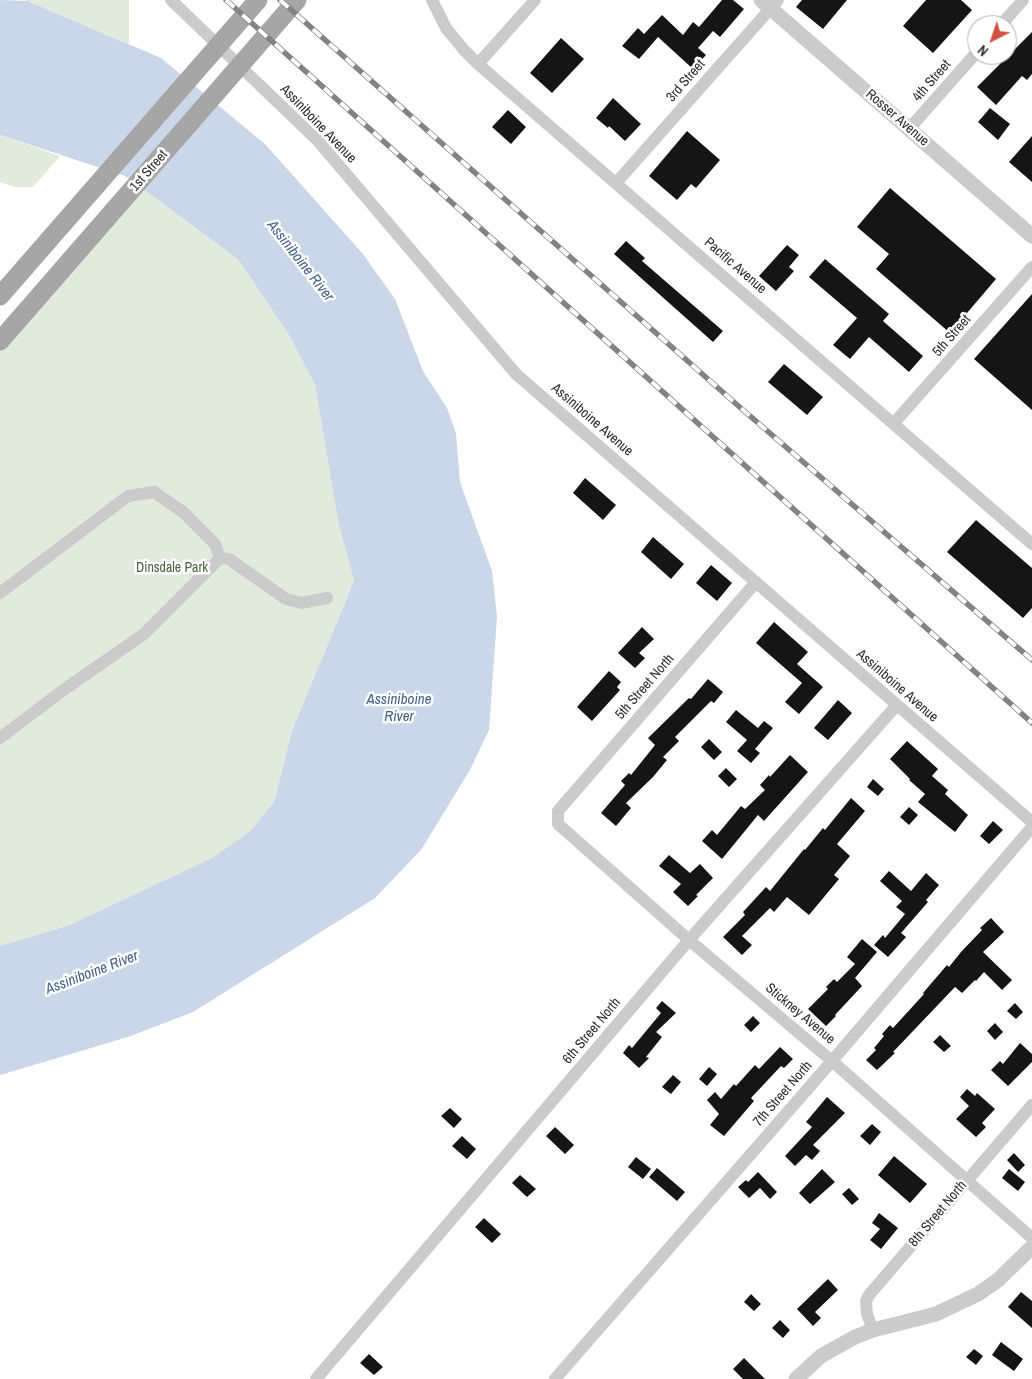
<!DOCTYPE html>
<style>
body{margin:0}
#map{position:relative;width:1032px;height:1379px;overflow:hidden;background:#fff;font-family:"Archivo Narrow",sans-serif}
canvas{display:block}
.north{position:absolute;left:967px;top:15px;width:50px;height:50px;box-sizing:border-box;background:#fff;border:1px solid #ababab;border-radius:50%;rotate:221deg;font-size:14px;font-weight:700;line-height:20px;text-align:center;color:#2e2e2e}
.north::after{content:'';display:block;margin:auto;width:18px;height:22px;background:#d45041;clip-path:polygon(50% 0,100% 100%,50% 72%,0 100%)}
</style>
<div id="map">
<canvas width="1032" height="1379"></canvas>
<div class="north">N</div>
</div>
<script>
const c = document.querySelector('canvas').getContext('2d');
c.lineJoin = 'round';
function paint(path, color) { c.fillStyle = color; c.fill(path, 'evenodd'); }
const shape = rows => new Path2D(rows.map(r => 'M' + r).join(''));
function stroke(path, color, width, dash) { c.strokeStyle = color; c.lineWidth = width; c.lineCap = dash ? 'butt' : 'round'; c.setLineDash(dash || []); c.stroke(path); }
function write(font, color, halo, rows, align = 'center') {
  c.font = font + ' "Archivo Narrow",sans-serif'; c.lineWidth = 5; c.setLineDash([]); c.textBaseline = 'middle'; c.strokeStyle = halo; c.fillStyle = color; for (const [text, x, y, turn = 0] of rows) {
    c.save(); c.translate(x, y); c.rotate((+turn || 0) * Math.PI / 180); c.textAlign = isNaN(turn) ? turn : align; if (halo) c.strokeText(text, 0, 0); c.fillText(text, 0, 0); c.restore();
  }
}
const green = shape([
 [23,0,129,0,129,44,28,1],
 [0,135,60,156,33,187,14,187,0,182],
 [140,187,238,259,289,335,315,385,338,520,354,581,292,731,274,802,250,831,212,858,67,926,0,946,0,346]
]);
const water = shape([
 [0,0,28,1,161,58,265,144,363,254,395,299,423,371,447,408,456,433,460,482,492,571,497,617,489,730,470,770,421,850,375,898,193,1012,128,1037,0,1075,0,946,67,926,212,858,250,831,274,802,292,731,354,581,338,521,315,385,289,335,238,259,125,176,0,135]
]);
const building = shape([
 [722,0,733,0,744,9,720,37,713,31,698,48,706,55,693,69,658,37,639,59,622,46,638,28,644,34,662,15,683,35,693,22,699,27],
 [802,0,847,0,823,29,796,7],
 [926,0,961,0,972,10,933,53,903,26],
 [1032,32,1032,74,1027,80,1022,76,996,105,977,87],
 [561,38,584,59,552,93,530,73],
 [613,98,641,124,625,141,609,126,608,128,596,118],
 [990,108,1010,124,998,140,978,122],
 [508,110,526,127,511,144,492,127],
 [687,131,720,160,696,188,691,184,677,200,649,176],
 [1032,136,1032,182,1009,162],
 [890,188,996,279,950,333,876,269,889,254,857,227],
 [626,241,645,258,642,261,723,331,713,342,614,254],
 [787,245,799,255,789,267,794,271,776,291,759,276],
 [825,259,889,314,883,321,923,356,909,372,869,337,850,359,833,345,857,318,809,277],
 [1032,294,1032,410,974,359],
 [784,364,823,397,807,415,768,382],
 [585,478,616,505,603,520,573,493],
 [976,520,1032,568,1032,608,1023,618,947,552],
 [653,537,684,564,671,579,641,552],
 [711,565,732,583,717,601,696,583],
 [774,622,808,652,797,664,823,687,799,714,785,702,802,683,756,643],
 [642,627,654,639,639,653,645,658,635,668,618,653],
 [609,671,621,682,617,687,620,690,592,721,577,707],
 [708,679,723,692,714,703,711,701,675,737,679,741,663,757,667,760,653,777,626,803,631,808,616,826,601,813,625,785,621,781,629,773,631,775,655,745,648,738,689,698,691,699],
 [838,700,852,713,828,740,814,728],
 [736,710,758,728,764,721,773,728,755,749,760,753,751,763,737,751,747,740,726,722],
 [709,739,722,752,714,760,701,747],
 [907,741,938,769,932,776,948,790,945,794,968,815,955,832,918,802,925,794,909,780,910,779,890,759],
 [790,755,808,772,764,821,758,815,722,859,702,841,712,830,717,835,741,806,745,809,765,790,760,785,769,775,770,777],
 [726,768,737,779,729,787,718,776],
 [873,779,884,789,878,796,867,787],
 [851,798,865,811,837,844,850,856,834,875,839,879,809,915,787,897,774,912,770,908,742,936,752,945,742,955,723,937,745,915,743,912,766,887,770,891,804,849,805,850,823,828,825,830],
 [909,807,918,815,909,825,900,817],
 [993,821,1003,830,989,844,980,836],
 [669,855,690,873,700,864,713,878,696,895,698,896,688,906,673,892,681,884,659,866],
 [889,871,911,891,926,873,939,885,926,900,928,902,901,933,906,937,888,957,874,945,883,935,885,938,905,914,896,907,902,901,880,881],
 [991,918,1004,932,983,952,1012,980,1002,990,984,972,976,981,975,980,962,993,955,987,893,1052,895,1053,877,1070,866,1060,876,1050,874,1048,884,1036,882,1034,890,1025,893,1028,924,994,923,993,947,965,949,967,961,952,982,930,980,928],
 [862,939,877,952,855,978,862,986,835,1015,836,1016,826,1026,808,1009,828,989,826,987,834,979,837,982,855,964,847,957],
 [662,1001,676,1013,656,1032,662,1037,646,1057,649,1058,639,1068,623,1053,629,1045,632,1048,661,1013,656,1008],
 [1015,1003,1023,1012,1016,1019,1007,1011],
 [753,1016,760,1023,751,1032,744,1025],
 [995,1023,1003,1032,995,1040,987,1031],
 [940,1035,951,1046,944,1052,933,1042],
 [1020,1043,1032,1054,1032,1062,1008,1086,991,1070,1000,1061,1003,1064],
 [780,1047,793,1059,784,1068,781,1066,751,1098,754,1101,724,1136,710,1125,719,1114,707,1100,715,1092,721,1099,734,1084,736,1086,755,1065,759,1069],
 [709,1067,717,1074,707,1086,699,1079],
 [673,1075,681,1082,671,1094,662,1087],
 [967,1089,975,1096,977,1093,995,1109,982,1123,986,1127,976,1137,956,1119,969,1106,960,1097],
 [827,1097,845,1113,813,1145,820,1151,812,1160,806,1155,795,1166,785,1156,812,1127,806,1122],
 [450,1108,462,1119,454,1128,441,1116],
 [872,1124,881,1132,870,1145,860,1136],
 [555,1127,574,1145,565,1154,546,1136],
 [462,1136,476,1149,467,1159,452,1146],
 [1014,1153,1025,1165,1018,1172,1007,1160],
 [894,1156,927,1184,910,1203,878,1175],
 [636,1157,651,1169,643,1179,628,1167],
 [657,1168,685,1192,677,1201,649,1177],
 [822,1169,835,1182,810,1204,799,1193],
 [1009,1169,1025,1182,1018,1191,1002,1178],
 [758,1172,777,1192,770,1199,760,1188,749,1198,738,1187,746,1180,748,1182],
 [520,1175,536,1189,527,1197,512,1183],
 [849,1188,859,1199,852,1205,842,1194],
 [879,1213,898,1228,881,1249,870,1240,880,1229,872,1223],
 [484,1218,501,1234,492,1243,475,1227],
 [828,1279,838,1290,815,1312,821,1318,813,1326,797,1309],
 [1021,1292,1032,1301,1032,1328,1008,1307],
 [751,1294,761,1304,754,1311,744,1302],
 [780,1320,790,1330,783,1338,772,1328],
 [1001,1342,1023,1359,1014,1371,992,1355],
 [974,1349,983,1356,976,1365,966,1357],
 [369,1354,383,1367,374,1375,360,1363],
 [744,1358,765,1379,743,1379,733,1369]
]);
const minor = shape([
 [171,0,319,142,516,374,1032,822],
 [432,0,446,28,464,50,478,64,1032,544],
 [1001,25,1023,0],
 [478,64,535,0],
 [909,129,977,52],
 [616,183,778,0],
 [894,423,1032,267],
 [220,558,229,559,286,599,301,603,327,598],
 [756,582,558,811,558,824,689,940,832,1061,1032,1238],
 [0,593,128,496,154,492,183,512,215,544,220,558,144,634,62,691,0,738],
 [873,1330,867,1314,866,1301,869,1295,1032,1105],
 [316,1379,689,940,896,706],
 [555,1379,832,1061,1032,827]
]);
const tertiary = shape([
 [761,0,1032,236],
 [796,1379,821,1356,855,1337,873,1330,936,1314,978,1294,998,1280,1032,1247]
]);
const primary = shape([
 [0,296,258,0],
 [0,341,297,0]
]);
const rail = shape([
 [226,0,1032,723],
 [280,0,735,403,1032,660]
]);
const streetNames = [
 ["3rd Street",686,81,-49],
 ["4th Street",932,81,-49],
 ["Rosser Avenue",897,118,41],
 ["Assiniboine Avenue",318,124,46],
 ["1st Street",149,171,-49],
 ["Pacific Avenue",735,266,41],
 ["5th Street",952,336,-49],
 ["Assiniboine Avenue",592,420,41],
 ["Assiniboine Avenue",897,686,41],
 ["5th Street North",645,687,-49],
 ["Stickney Avenue",800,1014,40],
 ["6th Street North",592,1031,-50],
 ["7th Street North",783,1094,-49],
 ["8th Street North",938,1214,-50]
];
const parkNames = [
 ["Dinsdale Park",172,568]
];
const waterNames = [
 ["Assiniboine River",300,261,52],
 ["Assiniboine",399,700],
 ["River",399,717],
 ["Assiniboine River",92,973,-21]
];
paint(green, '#e1eadd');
paint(water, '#cbd7e8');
paint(building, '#151515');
stroke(minor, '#cbcbcb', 12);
stroke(tertiary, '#cbcbcb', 15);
stroke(primary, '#a6a6a6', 19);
stroke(rail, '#838383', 5.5);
stroke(rail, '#fff', 4, [11]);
write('14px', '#2e2e2e', '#fff', streetNames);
write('14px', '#4a653f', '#fff', parkNames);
write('italic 15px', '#446188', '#fff', waterNames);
</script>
